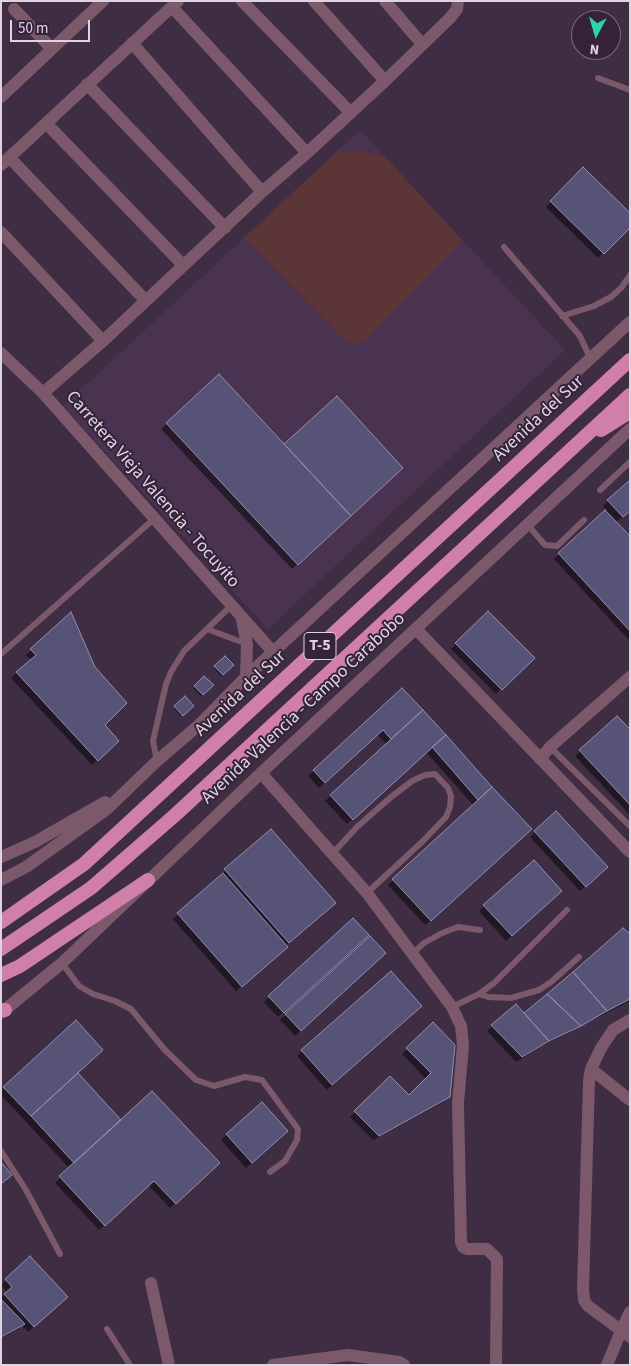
<!DOCTYPE html>
<style>
body{margin:0}
#map{position:relative;width:631px;height:1366px;overflow:hidden;background:#3f2d43;font-family:"Source Sans 3",sans-serif}
canvas{display:block}
.frame{position:absolute;inset:0;border:2px solid #e0d4e3;pointer-events:none}
.north{position:absolute;left:571px;top:10px;width:50px;height:50px;box-sizing:border-box;background:#342339;border:1px solid #796a7d;border-radius:50%;rotate:186deg;font-size:14px;font-weight:700;line-height:20px;text-align:center;color:#e0d4e3}
.north::after{content:'';display:block;margin:auto;width:18px;height:22px;background:#2ad5ac;clip-path:polygon(50% 0,100% 100%,50% 72%,0 100%)}
.scale{position:absolute;left:10px;top:20px;width:80px;height:22px;box-sizing:border-box;border:2px solid #e0d4e3;border-top:0;padding-left:6px;font-size:15px;line-height:18px;white-space:nowrap;color:#e0d4e3;-webkit-text-stroke:4px #342339;paint-order:stroke}
</style>
<div id="map">
<canvas width="631" height="1366"></canvas>
<div class="frame"></div>
<div class="north">N</div>
<div class="scale">50 m</div>
</div>
<script>
const c = document.querySelector('canvas').getContext('2d');
c.lineJoin = 'round';
function paint(path, color) { c.fillStyle = color; c.fill(path, 'evenodd'); }
const shape = rows => new Path2D(rows.map(r => 'M' + r).join(''));
function stroke(path, color, width, dash) { c.strokeStyle = color; c.lineWidth = width; c.lineCap = dash ? 'butt' : 'round'; c.setLineDash(dash || []); c.stroke(path); }
function write(font, color, halo, rows, align = 'center') {
  c.font = font + ' "Source Sans 3",sans-serif'; c.lineWidth = 4; c.setLineDash([]); c.textBaseline = 'middle'; c.strokeStyle = halo; c.fillStyle = color; for (const [text, x, y, turn = 0] of rows) {
    c.save(); c.translate(x, y); c.rotate((+turn || 0) * Math.PI / 180); c.textAlign = isNaN(turn) ? turn : align; if (halo) c.strokeText(text, 0, 0); c.fillText(text, 0, 0); c.restore();
  }
}
const built = shape([
 [360,130,565,350,268,629,63,406]
]);
const green = shape([
 [338,151,367,152,385,157,463,241,367,338,359,343,351,343,343,338,244,238]
]);
const shadow = shape([
 [583,169,630,226,598,258,546,207],
 [219,376,284,446,396,473,292,569,161,429],
 [608,501,630,510,615,523,630,538,630,641,554,559,607,510,603,506],
 [488,613,533,658,496,694,451,649],
 [71,614,103,725,118,741,92,765,11,678,31,660,26,655],
 [225,657,232,665,221,676,214,668],
 [204,677,212,685,201,696,193,688],
 [402,690,530,829,425,925,388,885,474,806,426,752,347,824,325,801,387,745,377,734,319,788,308,776],
 [185,698,192,706,181,716,174,708],
 [617,717,630,731,630,815,575,756],
 [535,832,601,872,580,891,530,837],
 [225,870,329,908,285,946,281,952,236,991,173,919,221,876,220,875],
 [555,896,506,941,479,911,484,906],
 [353,919,362,940,278,1017,264,1002],
 [630,936,630,1001,542,1046,516,1062,487,1031,492,1026,524,1015],
 [370,938,379,958,295,1036,280,1020],
 [391,972,415,1011,327,1090,297,1056],
 [433,1024,449,1097,443,1102,373,1140,350,1117,390,1078,409,1096,426,1079,402,1054],
 [76,1073,121,1121,213,1169,170,1208,148,1185,99,1230,55,1183,70,1169,1,1095,1,1091,4,1088],
 [262,1103,282,1136,246,1168,221,1140],
 [30,1258,61,1302,28,1332,22,1325,18,1329,1,1338,1,1298,7,1292,1,1285]
]);
const building = shape([
 [583,167,630,213,630,228,604,254,550,201,583,167],
 [219,374,351,516,298,565,166,423,219,374],
 [337,396,403,468,351,516,284,444,337,396],
 [630,480,630,511,623,517,607,500,630,480],
 [605,510,630,536,630,631,558,553,605,510],
 [488,611,535,658,502,690,455,643,488,611],
 [71,612,95,667,127,703,105,725,119,741,98,761,16,672,36,655,30,649,71,612],
 [225,656,234,665,223,675,214,666,225,656],
 [204,676,214,685,203,695,194,686,204,676],
 [402,688,423,710,391,739,383,730,325,783,313,770,402,688],
 [185,696,194,706,183,716,174,706,185,696],
 [423,710,446,735,353,820,330,795,423,710],
 [617,716,630,729,630,805,579,750,617,716],
 [446,735,492,787,478,800,432,747,446,735],
 [492,787,532,829,431,921,392,879,492,787],
 [556,811,608,867,586,887,534,831,556,811],
 [271,829,336,903,289,943,224,869,271,829],
 [534,860,562,891,512,936,483,905,534,860],
 [223,873,288,947,242,987,177,913,223,873],
 [353,918,369,935,284,1013,268,996,353,918],
 [623,928,630,934,630,999,607,1011,573,972,623,928],
 [370,936,386,953,301,1031,285,1014,370,936],
 [391,971,422,1006,332,1085,301,1050,391,971],
 [573,972,607,1011,581,1026,547,994,573,972],
 [547,994,581,1026,549,1041,524,1013,547,994],
 [516,1004,549,1041,522,1057,491,1025,516,1004],
 [76,1020,103,1050,31,1116,3,1087,76,1020],
 [433,1022,455,1045,450,1097,379,1136,354,1111,390,1076,409,1095,431,1073,406,1048,433,1022],
 [78,1073,121,1120,74,1163,31,1116,78,1073],
 [152,1091,220,1163,176,1204,154,1181,105,1226,59,1176,152,1091],
 [262,1102,288,1131,252,1163,226,1134,262,1102],
 [1,1162,12,1175,1,1184,1,1162],
 [30,1256,68,1297,34,1327,4,1294,12,1287,5,1279,30,1256],
 [1,1299,25,1324,1,1337,1,1299]
]);
const service = shape([
 [598,78,630,90],
 [504,247,580,336,590,358],
 [562,316,594,306,611,297,622,287,630,275],
 [600,490,630,462],
 [527,524,545,545,557,546,584,520],
 [207,629,247,644],
 [1,654,155,518],
 [550,747,630,826],
 [157,761,153,741,166,684,171,672,184,651,231,606],
 [332,854,357,827,391,797,412,781,425,775,435,774,448,788,451,796,450,807,446,817,423,841,367,893],
 [413,953,424,943,442,933,458,927,480,930],
 [62,963,79,986,93,994,115,1001,131,1009,164,1049,196,1080,214,1086,245,1077,262,1080,298,1129,297,1140,285,1161,270,1172],
 [479,994,488,997,511,998,539,990,551,982,579,957],
 [452,1007,479,994,494,983,567,910],
 [1,1151,26,1190,60,1254],
 [107,1329,130,1365]
]);
const minor = shape([
 [242,1,351,113],
 [314,1,385,81],
 [385,1,422,44],
 [172,7,307,153],
 [14,9,52,49],
 [132,43,262,192],
 [87,84,225,228],
 [1,97,103,1],
 [46,123,183,265],
 [9,157,146,301],
 [1,165,178,1],
 [1,232,103,341],
 [43,393,103,341,262,192,307,153,385,81,450,18,457,9,458,1],
 [416,629,630,852],
 [540,759,550,747,630,677],
 [261,773,367,893,452,1007,461,1026,463,1045,458,1103,461,1242,463,1247,467,1249,487,1249,497,1259,496,1365],
 [630,1020,613,1030,601,1048,591,1069,589,1081,583,1289,584,1300,588,1306,630,1337],
 [591,1069,630,1100],
 [151,1283,169,1365],
 [273,1365,348,1355,399,1362,404,1365],
 [607,1365,621,1331,630,1312]
]);
const tertiary = shape([
 [1,353,43,393,273,652],
 [242,620,247,644,246,677],
 [1,857,35,842,105,802],
 [1,880,26,867,107,809,157,761,200,724,246,677,630,322],
 [1,1013,62,963,261,773,630,429]
]);
const trunk = shape([
 [601,430,630,412],
 [1,922,84,864,630,360],
 [1,949,91,888,174,816,630,395],
 [1,975,20,966,148,880],
 [1,1010,5,1010]
]);
const shields = [
 [320,646,32]
];
const shieldNames = [
 ["T-5",320,646]
];
const streetNames = [
 ["Avenida del Sur",539,419,-43],
 ["Carretera Vieja Valencia - Tocuyito",152,490,49],
 ["Avenida del Sur",241,694,-43],
 ["Avenida Valencia - Campo Carabobo",304,709,-43]
];
paint(built, '#4a3350');
paint(green, '#5c3637');
paint(shadow, '#0007');
paint(building, '#575376');
stroke(building, '#928faf', 1);
stroke(service, '#7c596a', 6);
stroke(minor, '#7c596a', 12);
stroke(tertiary, '#7c596a', 12);
stroke(trunk, '#d080a8', 14);
for (const [x, y, w] of shields) { const box = new Path2D(); box.roundRect(x - w / 2, y - 13.5, w, 27, 4); c.fillStyle = '#342339'; c.fill(box); stroke(box, '#e0d4e3', 1); }
write('bold 16px', '#e0d4e3', null, shieldNames);
write('18px', '#e0d4e3', '#342339', streetNames);
</script>
